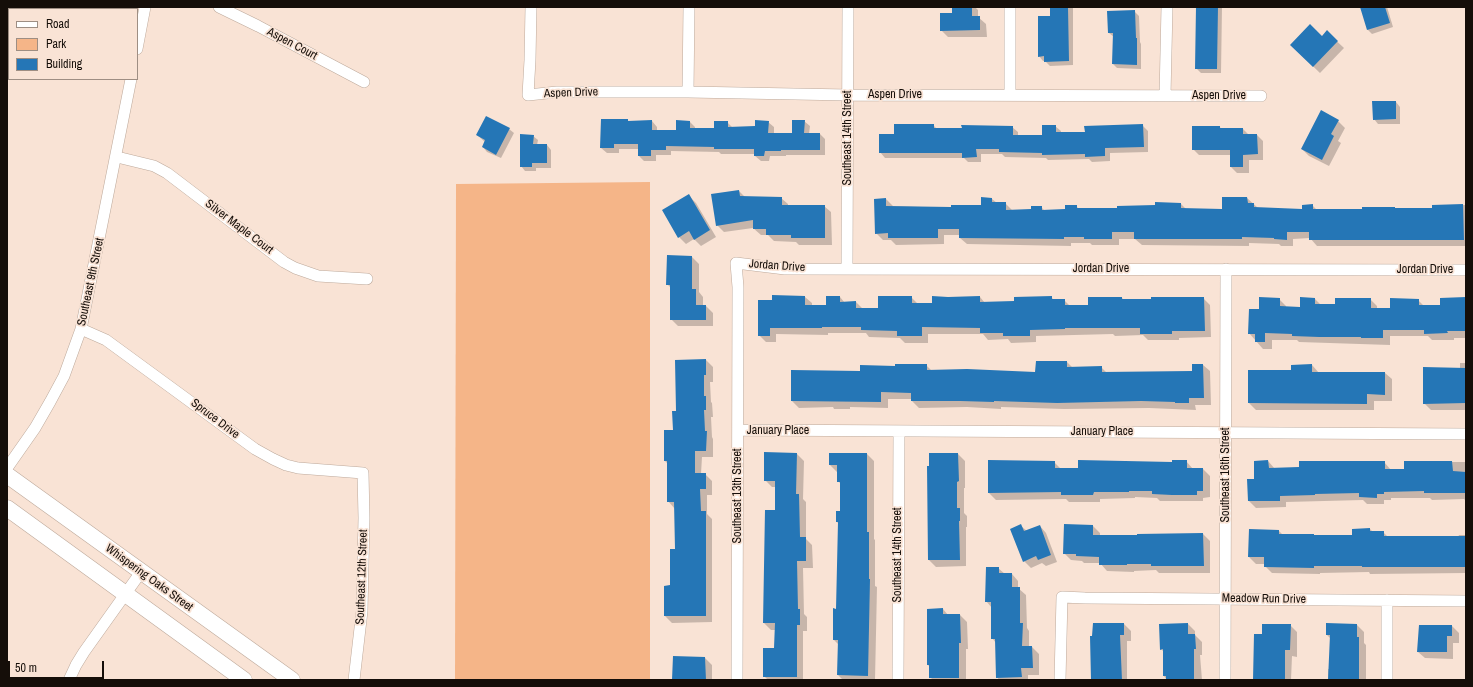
<!DOCTYPE html>
<style>
body{margin:0}
#map{position:relative;width:1473px;height:687px;overflow:hidden;background:#f9e3d5;font-family:"Archivo Narrow",sans-serif}
canvas{display:block}
.frame{position:absolute;inset:0;border:8px solid #150e09;pointer-events:none}
.legend{position:absolute;left:8px;top:8px;width:130px;height:72px;box-sizing:border-box;background:#f9e3d5;border:1px solid #9e8e83;margin:0;padding:5px 7px;list-style:none;font-size:12px;color:#150e09}
.legend li{display:flex;align-items:center;gap:8px;height:20px}
.legend b{width:20px;border:1px solid #9e8e83}
.scale{position:absolute;left:8px;top:661px;width:96px;height:18px;box-sizing:border-box;border:2px solid #150e09;border-top:0;padding-left:5px;font-size:12px;line-height:14px;white-space:nowrap;color:#150e09;-webkit-text-stroke:3px #f9e3d5;paint-order:stroke}
</style>
<div id="map">
<canvas width="1473" height="687"></canvas>
<div class="frame"></div>
<ul class="legend">
<li><b style="height:5px;background:#fff"></b>Road</li>
<li><b style="height:11px;background:#f5b588"></b>Park</li>
<li><b style="height:11px;background:#2576b6"></b>Building</li>
</ul>
<div class="scale">50 m</div>
</div>
<script>
const c = document.querySelector('canvas').getContext('2d');
c.lineJoin = 'round';
function paint(path, color) { c.fillStyle = color; c.fill(path, 'evenodd'); }
const shape = rows => new Path2D(rows.map(r => 'M' + r).join(''));
function stroke(path, color, width, dash) { c.strokeStyle = color; c.lineWidth = width; c.lineCap = dash ? 'butt' : 'round'; c.setLineDash(dash || []); c.stroke(path); }
function write(font, color, halo, rows, align = 'center') {
  c.font = font + ' "Archivo Narrow",sans-serif'; c.lineWidth = 3.5; c.setLineDash([]); c.textBaseline = 'middle'; c.strokeStyle = halo; c.fillStyle = color; for (const [text, x, y, turn = 0] of rows) {
    c.save(); c.translate(x, y); c.rotate((+turn || 0) * Math.PI / 180); c.textAlign = isNaN(turn) ? turn : align; if (halo) c.strokeText(text, 0, 0); c.fillText(text, 0, 0); c.restore();
  }
}
const green = shape([
 [650,182,650,680,455,680,456,184]
]);
const shadow = shape([
 [953,7,975,7,978,10,978,17,986,24,987,37,948,37,941,30,953,14],
 [1051,7,1073,7,1073,65,1050,66,1045,61,1043,61,1039,56,1051,17],
 [1196,7,1222,7,1221,73,1201,73,1196,68],
 [1366,7,1387,7,1393,27,1372,34,1368,30],
 [1134,11,1139,16,1140,42,1141,44,1141,69,1117,68,1113,64,1114,37,1109,33],
 [1327,32,1344,48,1320,73,1291,45,1322,37],
 [1396,102,1400,107,1400,124,1378,124,1374,119],
 [628,120,629,122,652,121,657,127,657,131,677,131,690,122,695,127,695,129,715,129,727,122,733,128,756,127,768,122,774,127,774,134,793,134,804,121,810,126,809,134,820,134,825,139,825,155,786,155,786,156,770,156,769,161,761,161,755,156,755,154,721,154,719,152,671,151,671,155,656,155,656,161,644,161,639,156,639,149,619,149,619,153,607,153,601,148],
 [1338,121,1345,128,1338,141,1341,143,1329,166,1309,156,1302,149],
 [933,125,937,129,1012,127,1018,132,1018,136,1043,136,1055,126,1061,131,1061,133,1086,133,1143,126,1148,131,1148,152,1110,153,1110,161,1092,162,1089,159,1048,160,1046,158,1005,157,1002,154,981,154,981,162,968,162,964,158,885,158,880,152,894,135],
 [1220,127,1221,129,1243,129,1249,135,1257,135,1263,141,1263,160,1249,160,1249,173,1237,173,1231,167,1231,155,1199,155,1193,149],
 [509,129,514,133,501,158,487,152,483,147,485,142,477,135],
 [533,136,538,140,537,145,547,145,551,150,551,168,536,168,536,171,525,171,521,166],
 [739,191,745,197,781,198,788,204,788,206,824,206,831,212,832,245,799,245,796,242,774,241,768,235,761,235,753,228,724,232,717,225],
 [689,196,696,203,716,237,701,246,694,239,686,244,679,237],
 [982,198,992,199,997,203,1005,203,1012,210,1032,210,1041,207,1045,211,1066,210,1076,206,1079,209,1118,209,1181,204,1186,209,1223,210,1247,198,1258,208,1303,210,1312,205,1317,210,1433,209,1433,206,1466,205,1466,246,1317,246,1310,238,1293,239,1293,246,1281,246,1279,244,1249,243,1249,246,1142,245,1135,239,1119,239,1119,245,1092,245,1090,243,1071,243,1071,246,967,244,960,238,960,235,944,235,944,244,896,245,891,240,883,240,876,233,886,199,893,206,952,208,982,206],
 [668,256,692,257,699,264,699,292,703,297,703,306,706,306,713,313,713,326,678,326,671,319,671,288,667,284],
 [805,297,812,303,812,306,827,306,840,297,845,303,856,302,863,309,879,309,911,297,918,304,933,304,980,297,985,303,1015,302,1051,297,1054,300,1064,300,1070,306,1089,306,1122,298,1124,300,1203,298,1210,305,1211,337,1179,338,1179,340,1148,340,1143,335,1115,336,1113,334,1036,336,1036,342,1011,343,1008,339,988,340,983,334,928,334,928,343,905,343,900,338,869,337,866,333,828,333,828,335,776,334,776,342,766,342,759,335,773,301],
 [1466,298,1466,338,1454,338,1454,340,1432,340,1428,336,1390,336,1390,345,1299,342,1297,340,1272,340,1272,349,1263,349,1249,333,1260,310,1279,299,1286,306,1286,307,1301,308,1315,299,1321,305,1336,305,1370,299,1377,306,1377,309,1391,309,1418,300,1424,306,1441,306],
 [706,360,713,367,713,382,710,382,711,402,712,403,713,417,711,417,712,437,713,439,713,457,702,457,701,474,705,474,712,481,712,495,707,495,707,514,712,519,712,622,672,623,665,616,676,550,675,509,668,501,668,464,665,461,674,432,677,412],
 [1067,362,1072,367,1101,367,1107,373,1193,372,1193,365,1203,365,1210,371,1211,405,1195,405,1196,410,1149,408,1064,409,1001,407,1001,409,967,407,919,408,912,401,912,399,888,399,888,408,850,407,850,409,834,409,833,407,799,408,792,401,861,372,896,367,926,365,932,371,1036,373],
 [1460,363,1466,363,1466,410,1431,410,1424,403,1460,369],
 [1312,365,1319,373,1385,373,1392,379,1392,401,1374,401,1374,410,1256,410,1249,403,1293,371],
 [797,454,804,461,803,499,806,502,806,539,812,545,813,568,803,568,804,614,807,617,807,631,803,631,803,680,768,680,764,676,775,649,776,630,771,630,764,623,776,511,776,487,772,487,765,480],
 [830,454,867,454,874,461,874,539,875,540,875,586,877,587,875,680,843,680,838,675,839,645,834,640,837,610,839,524,837,522,841,512,841,484,838,481,837,472,830,465],
 [930,454,958,454,965,461,965,488,964,488,964,513,967,516,967,527,966,527,966,566,936,567,929,560,928,467,930,467],
 [1186,461,1193,469,1203,469,1210,476,1210,497,1203,498,1203,501,1160,501,1157,498,1135,497,1135,498,1100,499,1100,502,1069,502,1066,499,996,500,989,493,1054,462,1061,469,1079,469,1173,463],
 [1268,461,1275,469,1384,462,1391,470,1405,470,1405,462,1466,462,1466,501,1464,499,1432,500,1430,498,1391,498,1391,500,1384,500,1384,504,1367,504,1363,500,1286,502,1286,507,1256,508,1249,501,1248,480,1255,480],
 [1021,526,1027,531,1040,526,1046,533,1057,562,1046,566,1042,563,1031,568,1024,561],
 [1093,526,1100,533,1100,536,1138,536,1203,534,1210,541,1210,573,1159,573,1156,570,1134,571,1134,572,1107,571,1100,563,1084,563,1082,561,1071,560,1064,553],
 [1370,529,1373,532,1383,532,1388,537,1458,537,1459,535,1466,535,1466,573,1370,574,1369,572,1320,573,1320,574,1272,573,1265,566,1265,564,1256,564,1249,557,1279,531,1283,535,1353,536],
 [998,568,1005,574,1012,574,1018,581,1018,588,1026,595,1027,628,1029,631,1029,647,1032,647,1039,654,1039,675,1028,675,1028,680,999,680,997,677,996,643,992,638,992,608,986,601],
 [943,609,948,615,960,615,967,622,968,649,966,649,966,680,933,680,930,677,930,667,928,665],
 [1124,624,1131,631,1131,641,1127,641,1127,680,1091,680],
 [1188,624,1195,631,1195,635,1202,642,1202,655,1200,655,1202,680,1167,680,1164,676,1164,652,1161,649],
 [1290,625,1297,632,1297,657,1292,656,1291,680,1254,680,1263,635],
 [1357,625,1364,632,1364,643,1366,645,1366,680,1328,680,1328,669,1330,669,1330,638,1327,635],
 [1420,626,1452,626,1459,633,1459,643,1453,643,1453,659,1425,658,1418,652],
 [705,658,712,665,712,680,674,680]
]);
const building = shape([
 [952,7,972,7,972,16,980,16,980,30,940,31,940,13,952,13],
 [1050,7,1068,7,1069,61,1044,62,1044,56,1038,57,1038,16,1050,16],
 [1196,7,1218,7,1217,69,1195,69],
 [1360,7,1385,7,1390,23,1367,30],
 [1135,10,1136,38,1137,38,1137,65,1112,64,1113,33,1108,33,1107,11],
 [1310,24,1322,36,1327,30,1338,41,1313,67,1290,45],
 [1372,101,1396,101,1396,119,1373,120],
 [1321,110,1339,120,1331,134,1334,136,1322,160,1301,149],
 [486,116,510,128,496,155,482,147,485,140,476,135],
 [601,119,628,119,628,121,652,120,652,130,676,130,676,120,690,121,690,128,714,128,714,121,728,121,728,127,755,126,755,120,769,121,768,133,792,133,792,120,805,120,804,133,820,133,820,150,781,150,781,151,765,151,764,156,754,156,754,149,714,149,714,147,666,146,666,150,651,150,651,156,638,156,638,144,614,144,614,148,600,148],
 [894,124,934,124,934,128,962,128,961,125,1013,126,1013,135,1042,135,1042,125,1056,125,1056,132,1085,132,1084,126,1143,124,1144,147,1105,148,1105,156,1085,157,1085,154,1042,155,1042,153,999,152,999,149,976,149,977,157,962,158,962,153,879,153,879,134,894,134],
 [1192,126,1220,126,1220,128,1243,128,1243,134,1257,134,1258,154,1243,155,1243,167,1230,167,1230,150,1192,150],
 [520,134,534,135,533,144,547,144,547,163,532,163,532,167,520,167],
 [739,190,740,196,782,197,782,205,825,205,825,238,791,238,791,235,766,235,766,229,753,229,753,220,716,226,711,194],
 [689,194,710,230,694,240,689,231,678,238,662,210],
 [981,197,992,198,992,202,1006,202,1006,210,1031,209,1031,206,1042,206,1042,210,1065,209,1065,205,1077,205,1077,208,1117,208,1117,206,1155,205,1155,202,1181,203,1181,208,1222,209,1222,197,1247,197,1248,203,1254,203,1254,207,1302,209,1302,205,1313,204,1313,209,1362,209,1362,207,1395,207,1395,208,1432,208,1432,205,1463,204,1464,240,1309,240,1309,232,1287,232,1287,240,1274,239,1274,238,1242,237,1242,239,1134,239,1134,232,1112,232,1112,239,1084,239,1084,237,1064,237,1064,239,959,238,959,229,938,229,938,238,888,238,888,233,875,234,874,199,886,198,886,206,951,207,951,205,981,205],
 [667,255,692,256,692,289,696,289,696,305,706,305,706,320,670,320,670,285,666,285],
 [772,295,805,296,805,305,826,305,826,296,840,296,840,302,856,301,856,308,878,308,878,296,912,296,912,303,932,303,932,296,948,297,980,296,980,302,1014,301,1014,297,1052,296,1052,299,1065,299,1065,305,1088,305,1088,297,1122,297,1122,299,1151,299,1151,297,1204,297,1205,331,1172,331,1172,334,1140,334,1140,328,1065,328,1065,329,1030,330,1030,336,1003,336,1003,333,980,333,980,328,922,327,922,336,897,336,897,331,861,330,861,327,822,327,822,328,770,328,770,336,758,336,758,300,772,300],
 [1259,297,1280,298,1280,306,1300,307,1300,297,1315,298,1315,304,1335,304,1335,298,1371,298,1371,308,1390,308,1390,298,1419,299,1419,305,1440,305,1440,298,1466,297,1466,331,1447,331,1448,333,1424,334,1424,330,1383,330,1383,338,1361,338,1361,337,1319,337,1292,336,1292,334,1265,333,1265,342,1255,342,1255,334,1248,334,1249,309,1259,309],
 [706,359,706,375,704,375,704,396,706,396,706,410,704,410,705,431,707,431,706,451,695,451,695,473,706,473,706,489,700,489,701,511,706,511,706,616,664,616,664,586,670,585,670,549,675,549,674,502,667,502,667,461,664,461,664,430,673,430,672,411,676,411,675,360],
 [1036,361,1067,361,1067,367,1102,366,1102,372,1192,371,1192,364,1203,364,1204,398,1189,398,1189,403,1175,403,1175,402,1141,401,1057,403,994,401,994,402,960,401,911,401,911,393,881,392,881,402,791,401,791,370,860,371,860,365,895,366,895,364,927,364,927,370,967,369,1035,372],
 [1312,364,1312,372,1385,372,1385,395,1367,394,1367,404,1248,403,1248,370,1291,370,1291,365],
 [1423,367,1466,368,1466,403,1423,404],
 [764,452,797,453,796,494,799,494,800,537,806,537,806,561,797,561,798,609,800,609,800,625,797,625,797,677,763,677,763,648,774,648,775,623,763,623,765,510,775,510,775,481,764,481],
 [829,453,867,453,867,532,869,532,869,579,870,579,868,676,837,675,838,640,833,640,833,608,836,609,838,522,836,522,836,511,840,511,840,482,837,482,837,465,829,465],
 [929,453,958,453,959,481,957,482,957,508,960,508,960,521,959,521,960,560,928,560,927,466,929,466],
 [988,460,1055,461,1055,468,1078,468,1078,460,1172,462,1172,460,1187,460,1187,468,1203,468,1203,491,1197,491,1197,495,1172,495,1152,494,1152,491,1129,491,1129,492,1094,492,1093,495,1061,495,1061,492,988,493],
 [1268,460,1269,468,1299,467,1299,461,1385,461,1385,469,1404,469,1404,461,1452,461,1453,471,1466,472,1466,493,1424,493,1424,491,1384,492,1384,494,1377,494,1377,498,1359,497,1359,493,1315,494,1315,495,1280,496,1280,501,1248,501,1247,479,1254,479,1254,461],
 [1021,524,1024,531,1040,525,1051,555,1038,560,1036,556,1023,562,1010,529],
 [1064,524,1093,525,1093,535,1137,535,1137,534,1203,533,1204,566,1151,566,1151,564,1127,564,1127,565,1099,565,1099,557,1076,556,1076,554,1063,554],
 [1370,528,1370,531,1384,531,1384,536,1466,536,1466,567,1362,567,1362,566,1314,566,1314,568,1264,567,1264,557,1248,557,1249,529,1279,530,1279,534,1314,534,1314,535,1352,535,1352,529],
 [986,567,999,567,999,573,1012,573,1012,587,1020,587,1020,623,1023,623,1022,646,1032,646,1033,668,1021,668,1022,677,996,678,995,639,991,639,991,602,985,602],
 [943,608,943,614,960,614,961,643,959,643,959,678,929,678,929,665,927,665,927,609],
 [1093,623,1124,623,1124,635,1120,635,1122,680,1091,680,1090,636,1092,636],
 [1188,623,1188,634,1195,634,1196,649,1194,649,1194,680,1166,680,1166,676,1163,676,1163,649,1160,650,1159,624],
 [1326,623,1357,624,1357,637,1359,637,1359,680,1328,680,1330,635,1326,635],
 [1262,624,1291,624,1290,650,1285,650,1285,680,1253,680,1254,634,1262,634],
 [1419,625,1452,625,1452,636,1447,636,1447,652,1417,652],
 [673,656,705,657,706,680,672,680]
]);
const street = shape([
 [219,7,258,26,364,82],
 [531,7,530,60,528,95,557,92,688,92,848,95,1261,96],
 [1010,7,1010,94],
 [137,49,145,7],
 [688,92,689,7],
 [1165,96,1167,7],
 [117,157,154,166,167,173,284,262,295,268,318,276,367,279],
 [847,268,848,7],
 [81,329,106,340,255,449,273,459,286,465,298,468,363,473,364,518,362,611,354,680],
 [738,430,1466,434],
 [7,468,35,428,50,402,64,376,81,329,131,79],
 [69,680,76,665,84,652,141,572],
 [737,680,738,287,736,263,785,269,1466,270],
 [898,680,899,431],
 [1060,680,1062,597,1085,598,1466,601],
 [1225,680,1226,269],
 [1387,680,1387,600]
]);
const secondary = shape([
 [7,475,292,680],
 [7,508,244,680]
]);
const streetNames = [
 ["Aspen Court",292,44,28],
 ["Aspen Drive",571,93,-2],
 ["Aspen Drive",895,95],
 ["Aspen Drive",1219,96],
 ["Southeast 14th Street",848,138,-90],
 ["Silver Maple Court",239,227,37],
 ["Jordan Drive",777,266,4],
 ["Jordan Drive",1101,269],
 ["Jordan Drive",1425,270],
 ["Southeast 9th Street",91,282,-78],
 ["Spruce Drive",215,419,37],
 ["January Place",778,431],
 ["January Place",1102,432],
 ["Southeast 16th Street",1226,475,-90],
 ["Southeast 13th Street",738,496,-90],
 ["Southeast 14th Street",898,555,-90],
 ["Southeast 12th Street",362,577,-88],
 ["Whispering Oaks Street",149,578,36],
 ["Meadow Run Drive",1264,599,1]
];
paint(green, '#f5b588');
paint(shadow, '#0003');
paint(building, '#2576b6');
stroke(street, '#bda99b', 12);
stroke(secondary, '#bda99b', 17);
stroke(street, '#fff', 11);
stroke(secondary, '#fff', 16);
write('12px', '#150e09', '#f9e3d5', streetNames);
</script>
